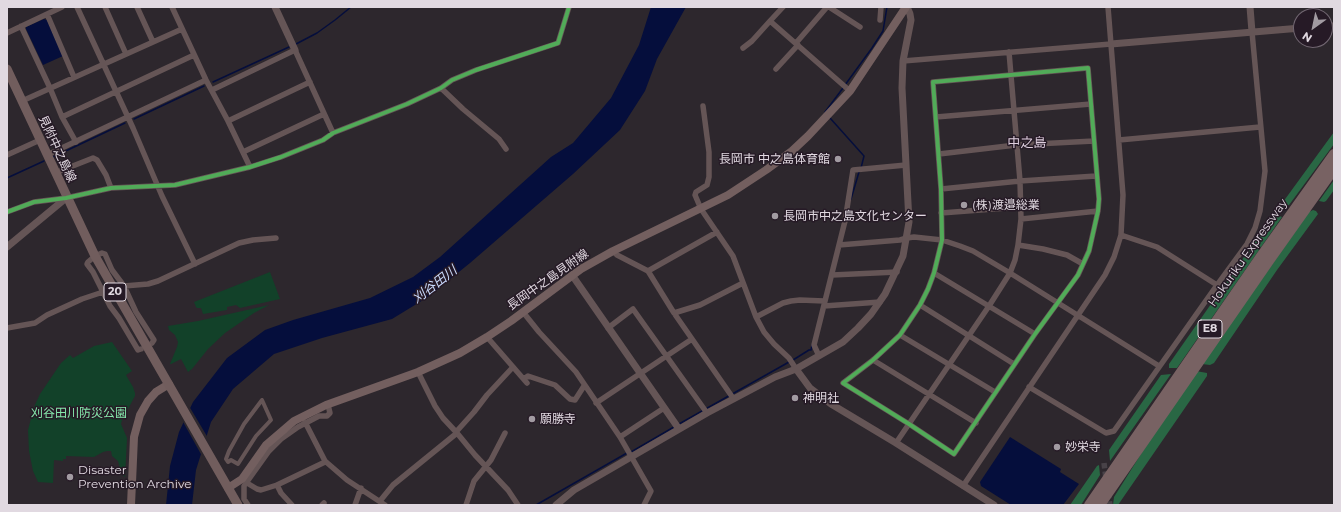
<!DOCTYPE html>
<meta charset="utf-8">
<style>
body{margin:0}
#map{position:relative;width:1341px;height:512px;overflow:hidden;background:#2d272d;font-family:Montserrat,sans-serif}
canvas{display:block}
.frame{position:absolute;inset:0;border:8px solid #e1d9e1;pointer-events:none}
.north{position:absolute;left:1293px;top:8px;width:40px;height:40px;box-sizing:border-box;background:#261a26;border:1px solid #716671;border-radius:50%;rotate:213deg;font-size:11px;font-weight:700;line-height:16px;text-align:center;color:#e1d9e1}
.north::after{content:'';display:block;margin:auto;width:14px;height:18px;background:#a29ba2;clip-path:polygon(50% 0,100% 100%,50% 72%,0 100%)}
</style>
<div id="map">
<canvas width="1341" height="512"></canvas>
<div class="frame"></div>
<div class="north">N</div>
</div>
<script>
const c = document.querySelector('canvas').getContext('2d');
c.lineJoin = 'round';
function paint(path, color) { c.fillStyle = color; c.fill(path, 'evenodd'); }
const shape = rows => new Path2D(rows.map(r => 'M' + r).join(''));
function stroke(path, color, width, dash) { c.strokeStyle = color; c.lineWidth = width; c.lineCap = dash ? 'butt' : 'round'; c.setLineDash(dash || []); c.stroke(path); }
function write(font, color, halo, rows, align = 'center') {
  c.font = font + ' Montserrat,"Noto Sans JP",sans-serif'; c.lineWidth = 3; c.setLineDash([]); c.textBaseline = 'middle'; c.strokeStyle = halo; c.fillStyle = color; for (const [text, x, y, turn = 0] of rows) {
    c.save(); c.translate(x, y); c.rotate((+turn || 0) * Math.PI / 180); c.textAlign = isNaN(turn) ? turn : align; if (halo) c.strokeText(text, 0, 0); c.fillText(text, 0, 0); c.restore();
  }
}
const green = shape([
 [270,272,280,299,240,308,236,305,227,307,227,310,203,314,201,308,197,308,196,307,194,302],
 [269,305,254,313,225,333,208,349,192,369,188,372,181,359,171,364,170,364,177,347,178,342,175,335,169,330,168,326,198,321],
 [112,342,132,371,126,375,133,387,135,393,135,396,122,420,121,424,127,438,125,477,121,474,123,469,120,468,118,461,112,456,111,451,107,451,103,452,94,457,66,456,66,459,63,459,63,461,54,460,53,483,38,482,33,471,29,451,28,430,34,407,40,394,61,363,70,355,73,358,94,346]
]);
const forest = shape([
 [1334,132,1334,144,1289,205,1283,207,1282,205,1283,202],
 [1334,180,1334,190,1326,201,1324,202,1319,201],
 [1313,210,1316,211,1318,214,1277,270,1214,363,1210,365,1202,364,1309,212],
 [1274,214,1282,217,1177,368,1169,368,1169,364],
 [1196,371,1207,373,1207,376,1118,505,1113,505,1114,497,1146,446],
 [1171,374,1110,461,1109,450,1161,375],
 [1099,465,1100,475,1081,505,1070,505,1097,466]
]);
const water = shape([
 [651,7,686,7,657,59,645,91,620,130,573,174,470,263,428,297,392,319,322,338,274,354,233,389,211,422,196,470,192,505,166,505,170,466,179,432,193,402,227,358,265,330,293,320,370,298,413,277,440,257,551,157,573,143,611,98,639,45],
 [44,19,47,20,63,56,43,65,26,29,26,27],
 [1010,437,1061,469,1060,472,1079,484,1063,505,1011,505,981,486,980,482]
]);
const pier = shape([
 [189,406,208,438,202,456,182,420]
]);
const stream = shape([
 [296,44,317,33,335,20,351,7],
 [213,82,289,47],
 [845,85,872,48,883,31,887,7],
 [826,113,825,112,843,88],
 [830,118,864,156,861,168],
 [134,119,204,86],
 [53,157,125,123],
 [7,178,44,161],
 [851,199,859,172],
 [793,360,809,350,811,350,812,345],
 [679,424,789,362],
 [631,452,674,427],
 [536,505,627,453]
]);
const minorTunnel = shape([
 [1104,463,1106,479],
 [1108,493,1110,505]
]);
const pedestrian = shape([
 [262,400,271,420,256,436,238,464,231,460,228,462,226,459,229,451,244,424,262,400]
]);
const minor = shape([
 [77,7,133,128,162,196,195,264],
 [105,7,126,54],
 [137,7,153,42],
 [172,7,206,80,228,121,250,167],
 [783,7,770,21,850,91],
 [829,7,860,27],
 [47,14,74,77],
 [880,20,881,7],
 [21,26,50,88,62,117,76,142],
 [7,33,62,7],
 [796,43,827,7],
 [743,48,752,41,770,21],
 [903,61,1111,44],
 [1088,68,1099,199,1098,211,1089,251,1078,275,1035,334,954,454,909,424,843,383,873,360,900,335,920,305,928,289,934,273,942,240,941,189,933,82,1088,68],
 [776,69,798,45],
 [441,88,463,109,499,139,506,149],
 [212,90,295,50,333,133],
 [22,101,182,29],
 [703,106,709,152,709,177,707,185,696,192,695,195,701,209,733,256,756,317,764,332,774,344,789,358,796,369],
 [62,117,194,55],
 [936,117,1091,104],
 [228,121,310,82],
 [1119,140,1260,127],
 [243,152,324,114],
 [939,154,1016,145,1094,141],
 [7,155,40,140],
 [47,155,206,80],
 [55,173,93,158,97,160,106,175,111,188],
 [941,189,1020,181,1096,176],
 [7,212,34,202,66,198,111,188,175,185,250,167,281,157,323,140,333,133,407,104,441,88,452,80,476,70,558,43,569,7],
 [941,213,1020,207],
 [1021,219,1098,211],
 [1121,235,1157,247,1217,285],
 [839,245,900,240,907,238,914,237,942,240,960,246,973,251,1010,273,1159,366],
 [1018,245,1043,249,1067,255,1083,264],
 [613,251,617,255,648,271,674,313,733,398],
 [648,271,717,232],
 [934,273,1035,334],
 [832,275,897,272],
 [124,286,148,284,158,281,239,243,253,240,276,238],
 [920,305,1014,364],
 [824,306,880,302],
 [523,312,539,332,576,372,620,437,651,491,644,505],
 [674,313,700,305,743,283],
 [756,317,783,303,791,301,800,300,824,301],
 [7,328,35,323,47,315,82,299,103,292],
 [608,328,633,309,707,413],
 [900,335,995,392],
 [487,337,527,383],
 [141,349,138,350,119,318,110,306,93,272,87,264,88,262,95,256,102,253,105,254,112,270,124,286,136,312,154,340,152,343],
 [819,356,814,345,845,221,853,170,906,165],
 [873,360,976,423],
 [418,372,435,406,443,418,457,433,475,455,508,490,518,505],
 [524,379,528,376,555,385,570,399,575,400,584,386],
 [1029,387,1106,433,1114,431,1217,285,1247,244,1255,228,1260,211,1265,171,1252,32],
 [596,403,692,339],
 [305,422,325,461,347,480,385,505],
 [456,432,474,412,487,395,513,367],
 [620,437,664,408],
 [896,443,989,306,1010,273,1015,260,1018,245,1021,219,1020,181,1009,52],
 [247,483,257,489,261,490,277,485,281,493,292,505],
 [277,485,325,462],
 [963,486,1105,275,1114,257,1121,235,1123,195,1108,7],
 [380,501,393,485,457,433],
 [248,505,244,499,244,486,269,451,281,439,298,427,319,416,327,416,330,413,328,405],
 [322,505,324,503],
 [355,505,361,488],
 [466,505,474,481,491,460,505,433]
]);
const tertiary = shape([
 [275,7,295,50],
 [1250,7,1252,32],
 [1325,26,1334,26],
 [1111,44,1301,28],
 [7,247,66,198],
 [572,275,679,429],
 [796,369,810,388,831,404,896,443,994,505],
 [556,505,574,490,707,413,775,377,796,369,843,342,858,328,871,314,885,294,903,256,909,222,902,88,903,61,911,20,910,14,907,7]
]);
const secondary = shape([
 [228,488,242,479,266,445,294,421,326,405,418,372,460,353,487,337,511,321,581,269,613,251,728,195,766,170,792,151,808,136,850,91,906,7],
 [131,505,134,437,140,415,148,401,156,392,169,384]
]);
const primary = shape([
 [7,69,95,256,238,505]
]);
const motorway = shape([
 [1089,505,1261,256,1334,154],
 [1100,505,1269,261,1334,169]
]);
const cycleway = shape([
 [1088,68,1099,199,1098,211,1089,251,1078,275,1035,334,954,454,909,424,843,383,873,360,900,335,920,305,928,289,934,273,942,240,941,189,933,82,1088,68],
 [7,212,34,202,66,198,111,188,175,185,250,167,281,157,323,140,333,133,407,104,441,88,452,80,476,70,558,43,569,7]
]);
const markers = [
 [838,159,4,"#a29ba2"],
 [964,205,4,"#a29ba2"],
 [775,216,4,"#a29ba2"],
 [795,398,4,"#a29ba2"],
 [532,419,4,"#a29ba2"],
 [1057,447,4,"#a29ba2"],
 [70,477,4,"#a29ba2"]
];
const shields = [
 [115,292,22],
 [1210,329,24]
];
const shieldNames = [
 ["20",115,292],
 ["E8",1210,329]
];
const streetNames = [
 ["見附中之島線",57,149,65],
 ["Hokuriku Expressway",1248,253,-55],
 ["長岡中之島見附線",548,280,-35]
];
const poiNames = [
 ["長岡市 中之島体育館",830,159,"right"],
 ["(株)渡邉総業",972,205],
 ["長岡市中之島文化センター",783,216],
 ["神明社",803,398],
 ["願勝寺",540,419],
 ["妙栄寺",1065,447],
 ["Disaster",78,470],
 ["Prevention Archive",78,484]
];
const parkNames = [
 ["刈谷田川防災公園",79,413]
];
const neighbourhoodNames = [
 ["中之島",1027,143]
];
const waterNames = [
 ["刈谷田川",435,285,-38]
];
paint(green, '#124129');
paint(forest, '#296744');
paint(water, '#050e3c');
paint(pier, '#2d272d');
stroke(stream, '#050e3c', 1.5);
stroke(minorTunnel, '#484248', 5.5, [5.5, 3]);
stroke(pedestrian, '#655556', 4);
stroke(minor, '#655556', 5.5);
stroke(tertiary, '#655556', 7);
stroke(secondary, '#735f5f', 8);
stroke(primary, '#715d5d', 9);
stroke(motorway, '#786263', 10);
stroke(cycleway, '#51ab58', 4);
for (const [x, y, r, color] of markers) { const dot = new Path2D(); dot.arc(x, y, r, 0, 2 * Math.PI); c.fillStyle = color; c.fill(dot); stroke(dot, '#261a26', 1.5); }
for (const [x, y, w] of shields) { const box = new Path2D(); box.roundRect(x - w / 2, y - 9, w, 18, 3); c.fillStyle = '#261a26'; c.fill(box); stroke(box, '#e1d9e1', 1); }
write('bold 11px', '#e1d9e1', null, shieldNames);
write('12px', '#e1d9e1', '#261a26', streetNames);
write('12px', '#e1d9e1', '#261a26', poiNames, 'left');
write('12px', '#85e8ab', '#261a26', parkNames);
write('13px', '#decede', '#261a26', neighbourhoodNames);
write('italic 13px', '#cadbfe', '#261a26', waterNames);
</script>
